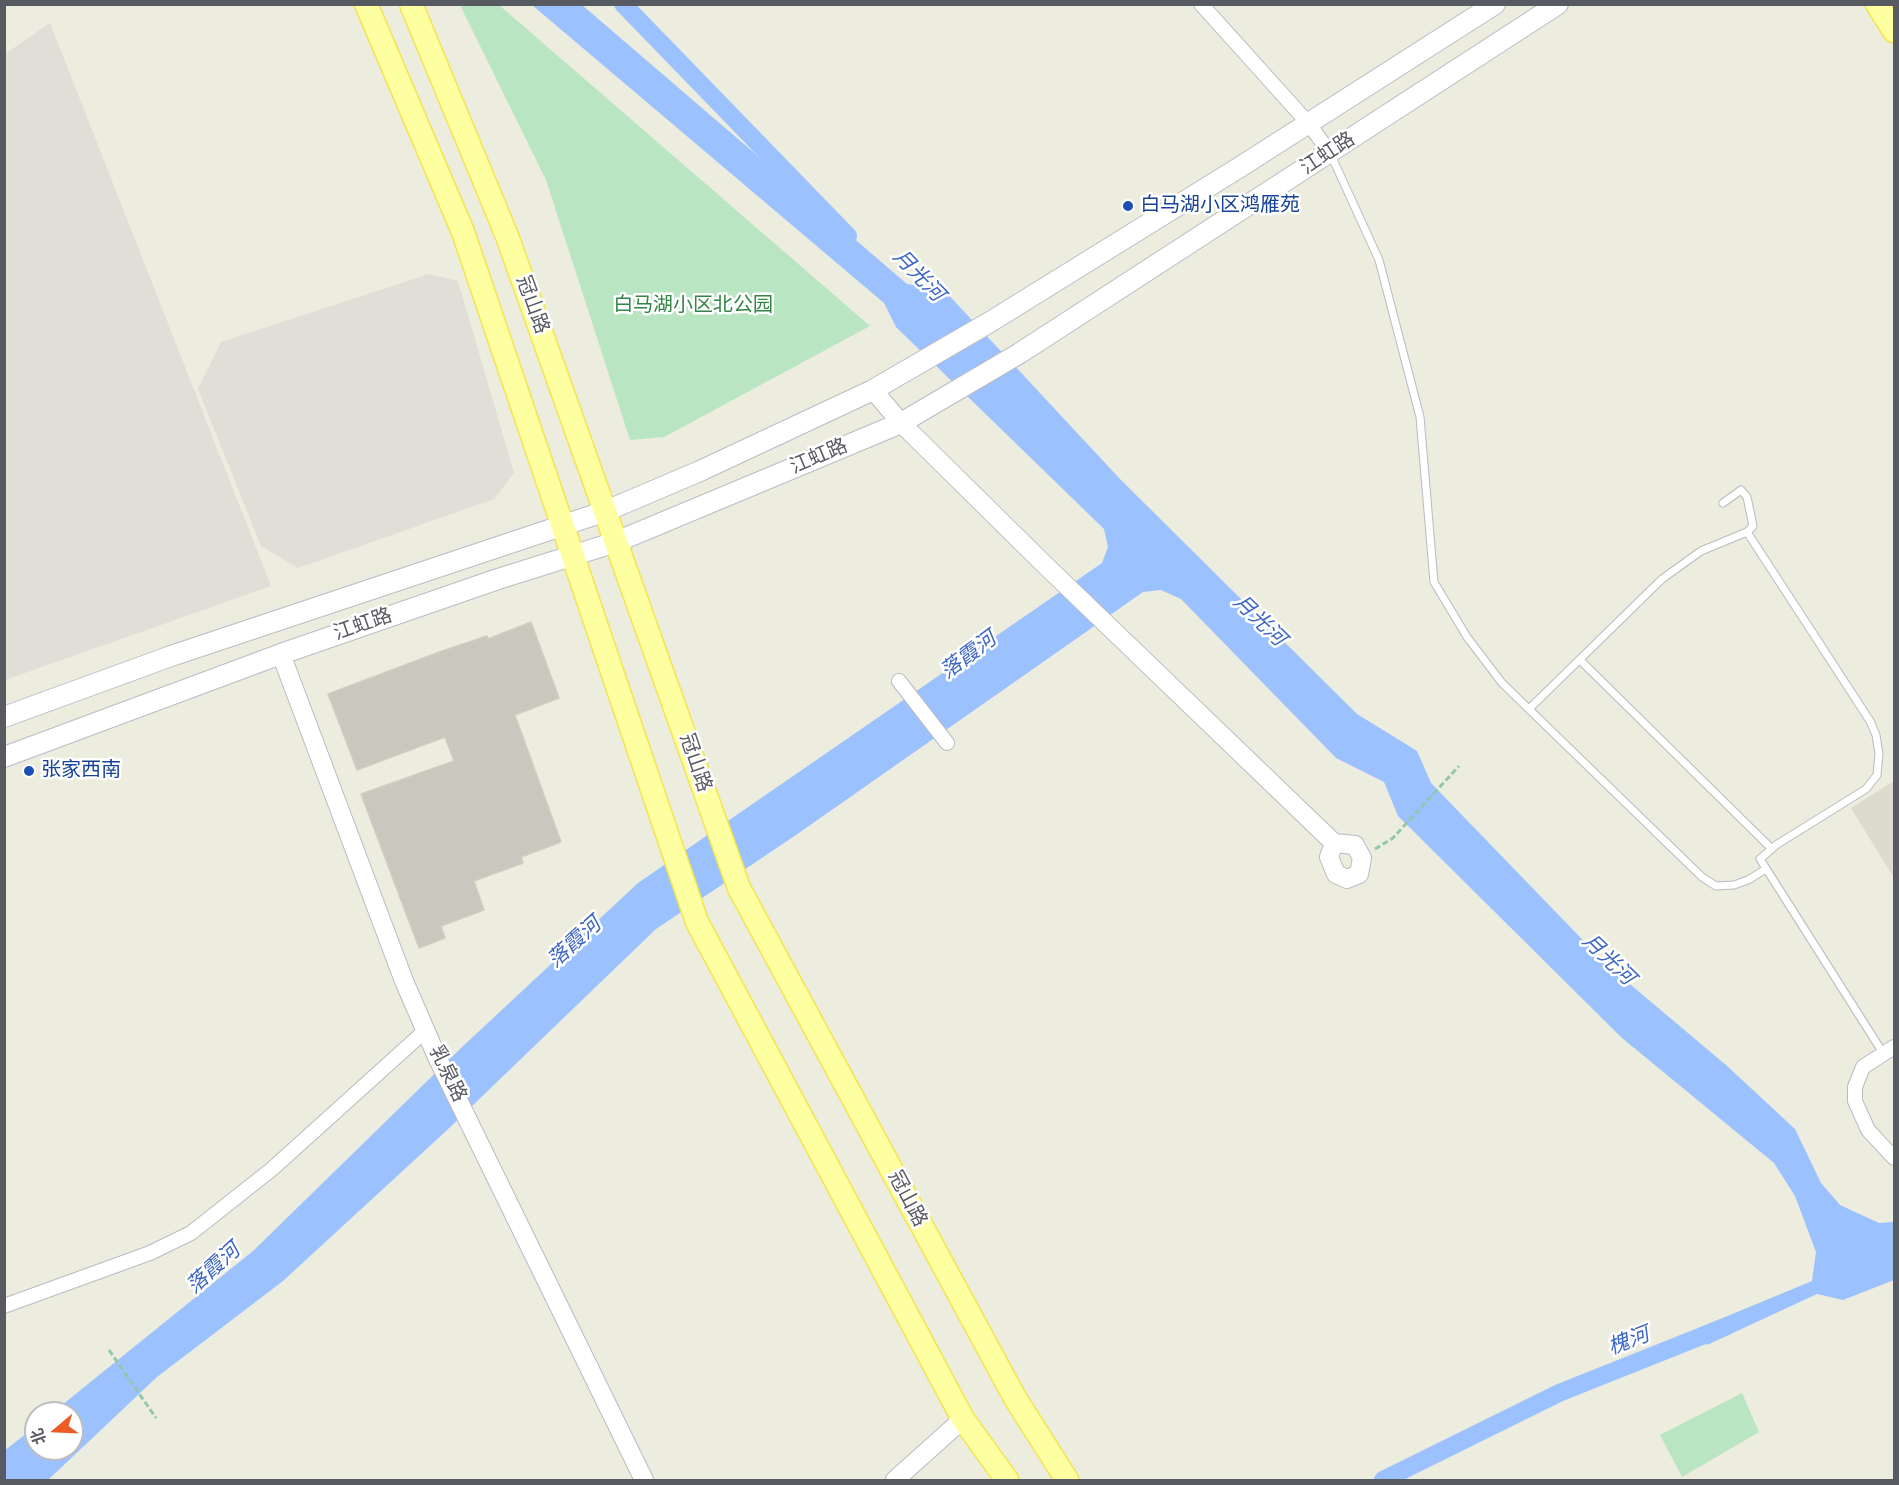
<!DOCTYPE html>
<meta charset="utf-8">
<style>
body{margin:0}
#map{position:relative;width:1899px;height:1485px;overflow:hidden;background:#ececdf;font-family:"DejaVu Sans","Noto Sans SC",sans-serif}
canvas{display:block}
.frame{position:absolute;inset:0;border:6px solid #585a61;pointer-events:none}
.north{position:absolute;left:24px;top:1401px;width:60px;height:60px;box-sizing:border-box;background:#fff;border:2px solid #bcbdc0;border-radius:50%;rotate:251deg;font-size:16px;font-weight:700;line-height:24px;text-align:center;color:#585a61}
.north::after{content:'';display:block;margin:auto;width:21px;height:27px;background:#ec5a25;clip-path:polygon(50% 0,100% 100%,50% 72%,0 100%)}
</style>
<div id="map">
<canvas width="1899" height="1485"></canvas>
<div class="frame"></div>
<div class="north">北</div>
</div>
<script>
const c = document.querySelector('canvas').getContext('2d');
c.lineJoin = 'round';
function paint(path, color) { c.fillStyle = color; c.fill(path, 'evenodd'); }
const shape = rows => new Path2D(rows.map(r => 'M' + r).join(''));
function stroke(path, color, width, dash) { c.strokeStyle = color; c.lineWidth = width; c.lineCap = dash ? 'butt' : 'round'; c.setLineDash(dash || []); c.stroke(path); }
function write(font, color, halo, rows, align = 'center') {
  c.font = font + ' "DejaVu Sans","Noto Sans SC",sans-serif'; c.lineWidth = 5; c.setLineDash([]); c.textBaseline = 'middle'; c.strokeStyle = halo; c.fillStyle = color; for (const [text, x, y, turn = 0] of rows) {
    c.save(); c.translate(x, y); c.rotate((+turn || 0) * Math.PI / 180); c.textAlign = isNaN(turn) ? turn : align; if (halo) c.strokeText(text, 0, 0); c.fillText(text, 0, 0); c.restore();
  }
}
const industrial = shape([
 [50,23,271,586,5,680,5,54],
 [429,274,458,281,514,473,494,499,298,568,261,546,198,389,221,342]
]);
const education = shape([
 [1894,781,1894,878,1851,808]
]);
const green = shape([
 [460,5,499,5,870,326,664,437,630,440,546,180],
 [1742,1393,1759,1432,1682,1477,1660,1435]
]);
const water = shape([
 [532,5,582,5,907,284,943,289,1120,479,1357,714,1417,751,1431,783,1606,964,1726,1065,1795,1129,1821,1183,1840,1205,1879,1223,1894,1222,1894,1280,1843,1300,1817,1294,1707,1345,1701,1327,1812,1281,1816,1252,1795,1196,1774,1163,1622,1038,1398,816,1384,782,1336,758,1181,599,1161,590,1143,592,796,835,656,929,445,1132,283,1281,157,1377,48,1480,5,1480,4,1451,36,1426,36,1449,72,1449,72,1413,52,1413,253,1251,461,1048,638,883,1102,563,1108,547,1104,529,896,327,884,303]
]);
const canal = shape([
 [623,4,848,236],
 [1383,1480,1559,1393,1727,1326]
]);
const building = shape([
 [531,622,559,698,515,715,561,842,521,857,523,863,474,881,484,910,441,926,445,938,419,948,361,794,454,761,445,737,357,770,328,694,442,651,487,636,488,639,531,622]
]);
const path = shape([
 [1375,849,1393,838,1459,766],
 [109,1350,156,1418]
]);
const service = shape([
 [1331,155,1379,260,1420,417,1434,582,1467,637,1502,683,1702,877,1716,886,1734,885,1748,880,1766,869],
 [1723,503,1741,490,1747,497,1753,526,1747,532,1870,721,1876,735,1879,754,1877,775,1866,789,1776,845,1760,859,1883,1053],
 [1580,660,1772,849],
 [1530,708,1662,579,1701,551,1747,532]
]);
const minor = shape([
 [1201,4,1309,124,1330,153],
 [899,681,947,743],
 [1894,1047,1863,1067,1855,1087,1855,1101,1868,1130,1894,1158],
 [4,1306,150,1253,191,1233,272,1169,426,1030]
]);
const tertiary = shape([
 [873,390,901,423,1047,567,1334,843,1329,857,1336,874,1347,879,1359,874,1362,858,1355,845,1334,843],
 [281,654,404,981,437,1057,644,1480],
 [895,1480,963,1419]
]);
const secondary = shape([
 [4,717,171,656,606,511,700,471,873,390,990,322,1240,167,1495,4],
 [4,757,281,654,498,579,616,542,901,423,1020,353,1558,4]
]);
const primary = shape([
 [366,4,463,232,697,922,963,1419,1007,1480],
 [411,4,507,236,739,888,1015,1398,1067,1480],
 [1877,4,1894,31]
]);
const markers = [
 [1128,206,6,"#1a4fb4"],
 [29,771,6,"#1a4fb4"]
];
const streetNames = [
 ["江虹路",1328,154,-33],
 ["冠山路",532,305,70],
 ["江虹路",819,457,-23],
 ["江虹路",363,625,-19],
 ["冠山路",695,763,71],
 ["乳泉路",447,1074,64],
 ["冠山路",907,1199,62]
];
const transitNames = [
 ["白马湖小区鸿雁苑",1140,206],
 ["张家西南",41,771]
];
const parkNames = [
 ["白马湖小区北公园",693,306]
];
const waterNames = [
 ["月光河",918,276,46],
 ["月光河",1259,621,44],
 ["落霞河",969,656,-37],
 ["落霞河",575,943,-42],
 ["月光河",1608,960,44],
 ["落霞河",214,1269,-42],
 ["槐河",1629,1342,-21]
];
paint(industrial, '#dfded7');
paint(education, '#dcdbce');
paint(green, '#bae5c2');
paint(water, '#9cc1ff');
stroke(canal, '#9cc1ff', 18);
paint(building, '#c9c7be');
stroke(building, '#d1cebe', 1.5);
stroke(service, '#babbc2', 9);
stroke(minor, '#babbc2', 16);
stroke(tertiary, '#babbc2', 20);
stroke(secondary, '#babcc4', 22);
stroke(primary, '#f4e550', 25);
stroke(path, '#93c6ab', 3, [6, 3]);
stroke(service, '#fff', 7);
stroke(minor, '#fff', 14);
stroke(tertiary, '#fff', 18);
stroke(secondary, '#fff', 20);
stroke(primary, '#fdffa1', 22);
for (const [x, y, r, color] of markers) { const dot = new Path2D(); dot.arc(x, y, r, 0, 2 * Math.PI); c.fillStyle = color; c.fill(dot); stroke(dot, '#fff', 2); }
write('20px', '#585a61', '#fff', streetNames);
write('20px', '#164399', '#fff', transitNames, 'left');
write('20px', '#338646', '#fff', parkNames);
write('italic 21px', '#3d66c4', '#fff', waterNames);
</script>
